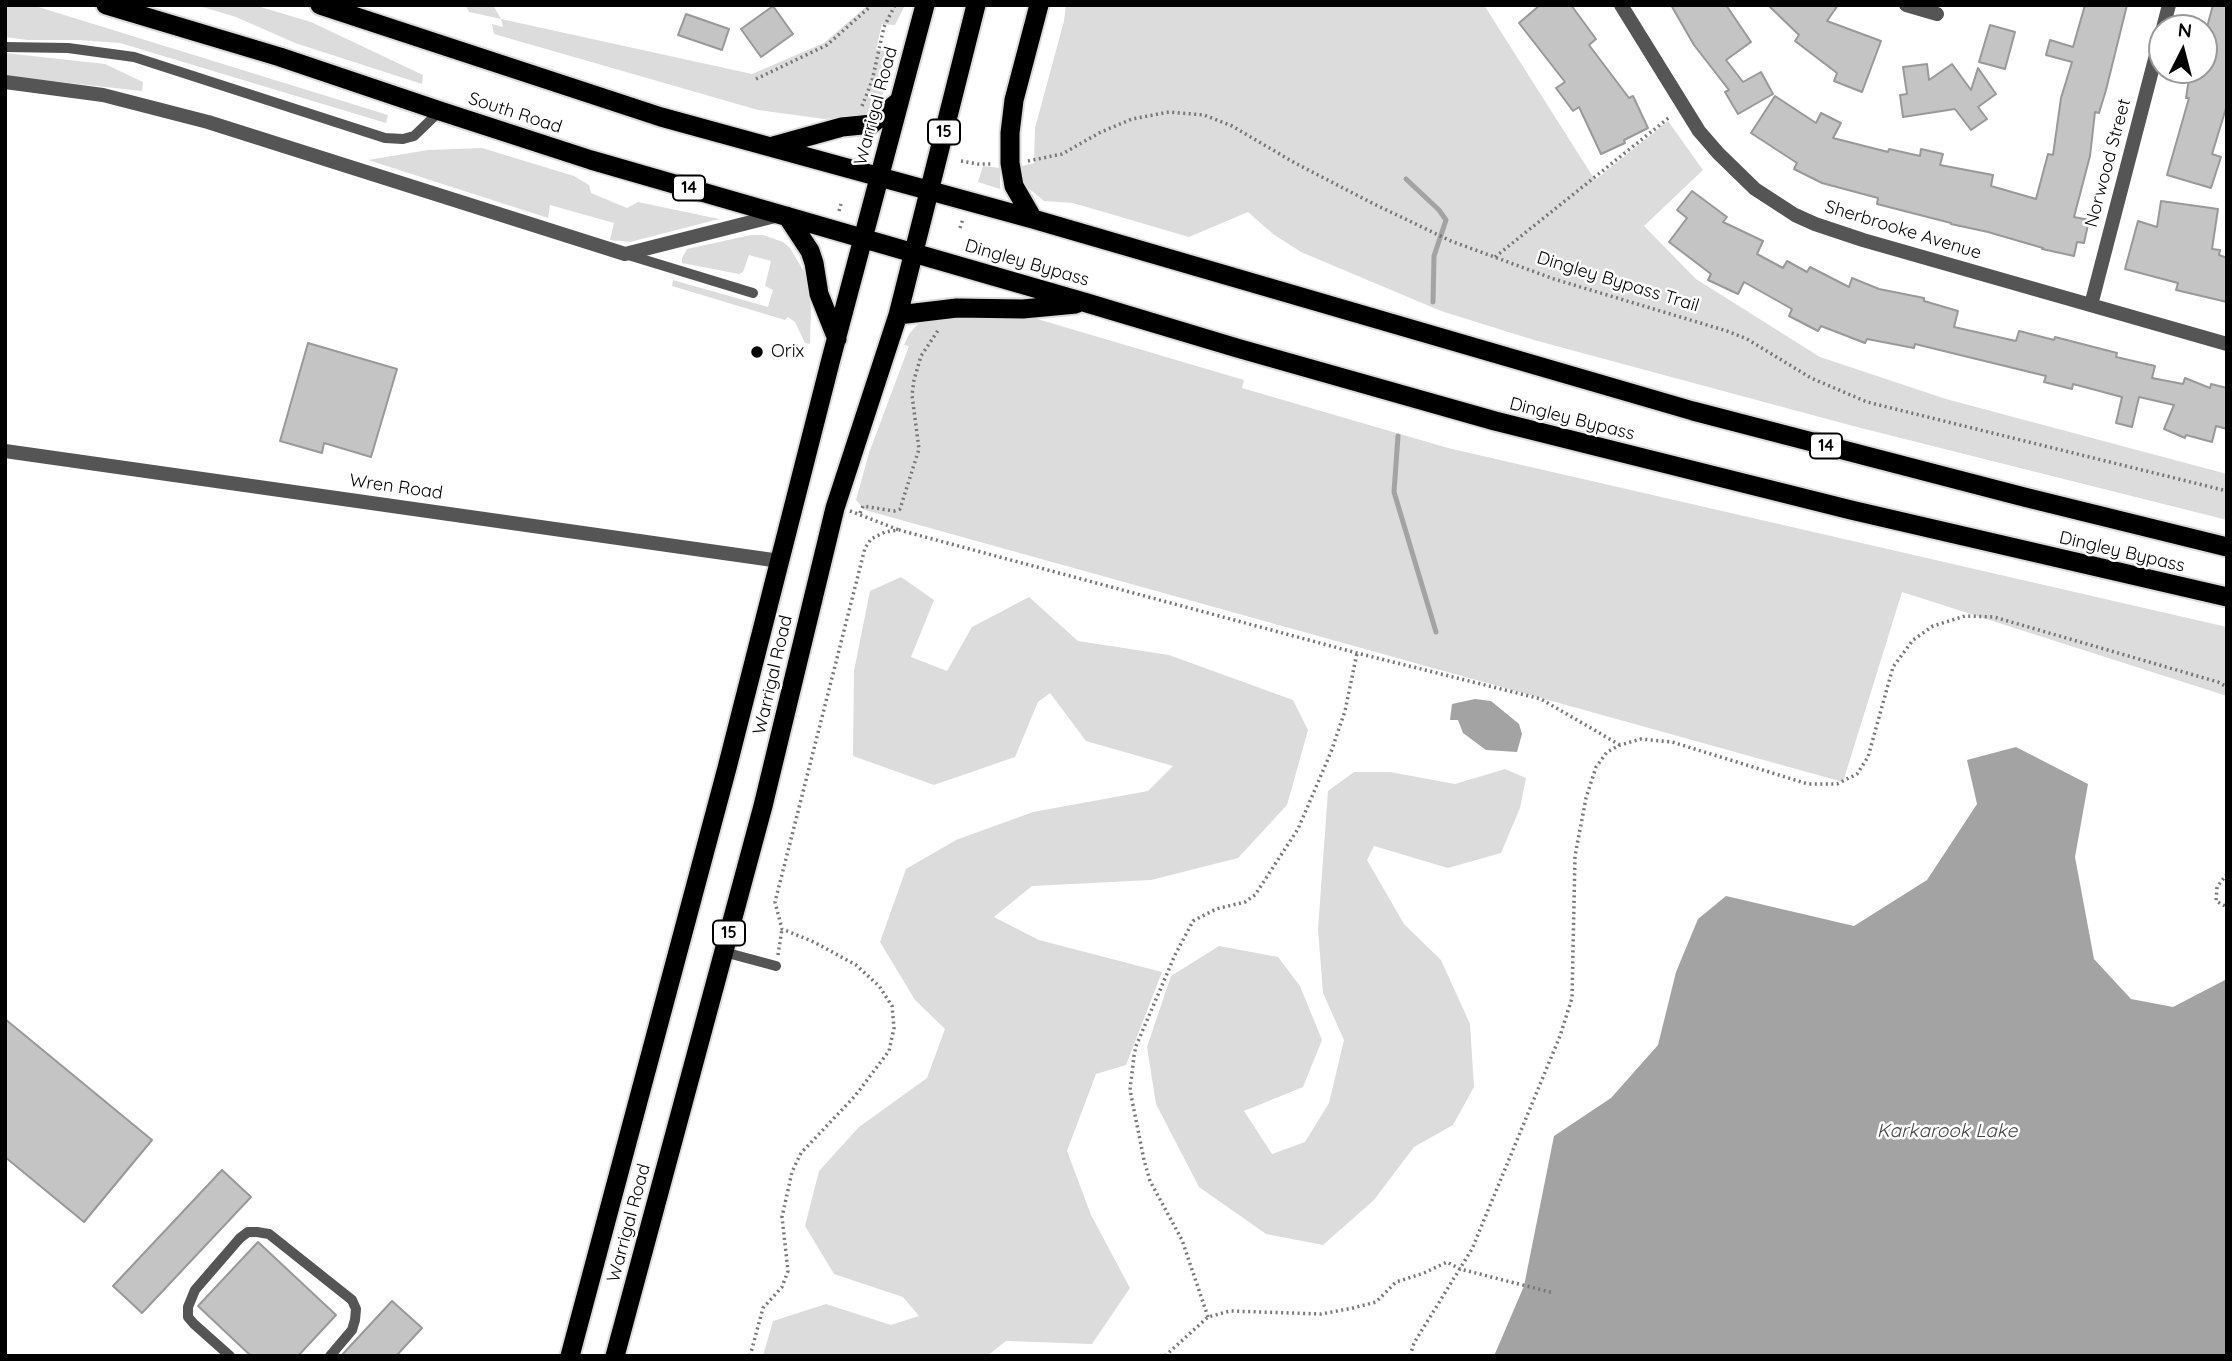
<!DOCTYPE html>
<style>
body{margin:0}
#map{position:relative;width:2232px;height:1361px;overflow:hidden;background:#fff;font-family:Quicksand,sans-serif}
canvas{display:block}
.frame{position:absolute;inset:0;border:7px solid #000;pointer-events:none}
.north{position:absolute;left:2148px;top:14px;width:70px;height:70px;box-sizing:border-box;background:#fff;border:2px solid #999;border-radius:50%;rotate:6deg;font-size:19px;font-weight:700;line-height:28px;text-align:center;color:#000}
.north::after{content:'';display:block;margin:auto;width:24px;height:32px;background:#000;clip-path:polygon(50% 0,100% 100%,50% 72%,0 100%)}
</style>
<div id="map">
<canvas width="2232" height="1361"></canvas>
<div class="frame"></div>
<div class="north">N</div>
</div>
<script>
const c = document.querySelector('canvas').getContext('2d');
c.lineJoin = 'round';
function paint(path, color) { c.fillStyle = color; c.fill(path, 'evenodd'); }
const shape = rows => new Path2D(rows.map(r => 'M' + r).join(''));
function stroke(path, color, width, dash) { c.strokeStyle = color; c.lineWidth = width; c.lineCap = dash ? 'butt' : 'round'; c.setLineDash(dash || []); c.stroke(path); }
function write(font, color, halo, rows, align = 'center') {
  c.font = font + ' Quicksand,sans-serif'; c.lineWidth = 5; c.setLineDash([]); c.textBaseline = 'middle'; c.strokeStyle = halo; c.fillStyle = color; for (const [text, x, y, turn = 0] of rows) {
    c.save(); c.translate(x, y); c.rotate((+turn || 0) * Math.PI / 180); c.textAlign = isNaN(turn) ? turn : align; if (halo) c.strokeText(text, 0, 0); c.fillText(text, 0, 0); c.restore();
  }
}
const green = shape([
 [5,5,32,5,388,115,386,123,120,43,78,40,28,40,5,37],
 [196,5,254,5,311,22,423,75,422,84,295,43,236,17],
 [465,5,493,5,501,19,752,74,824,43,868,5,905,5,895,25,882,24,876,49,888,52,888,80,878,107,867,115,824,119,758,110,494,34,492,24,503,27,501,19,469,12],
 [1066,5,1484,5,1595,180,1668,121,1703,170,1644,226,1696,279,1820,357,1946,399,2227,474,2227,520,1853,426,1534,340,1441,311,1301,252,1273,234,1248,212,1189,237,1073,203,1044,201,1027,187,1021,176,1019,167,1034,163,1035,128,1064,21],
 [5,53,105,64,143,82,142,91,5,76],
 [482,148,574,176,589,185,591,193,627,208,638,202,719,219,630,242,610,240,614,223,550,205,548,218,368,160,428,150],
 [983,166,1000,168,1000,189,978,182],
 [751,235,763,235,783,242,790,248,807,277,811,309,810,344,805,343,795,322,788,317,785,320,672,286,673,280,768,307,773,290,765,286,771,261,749,255,743,272,739,274,682,263,682,258,687,249],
 [1027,316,1244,380,1242,388,1448,448,2227,627,2227,696,1902,592,1843,782,865,510,856,500,869,453,909,346,904,345,909,334,917,325,930,319],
 [901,577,934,600,911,657,947,671,972,627,1029,597,1078,641,1169,655,1293,700,1308,730,1287,805,1238,858,1151,880,1032,886,994,917,1039,940,1162,972,1126,1065,1096,1074,1067,1151,1091,1215,1130,1288,1092,1344,1006,1341,987,1356,763,1356,773,1321,826,1304,891,1325,919,1316,903,1297,834,1274,805,1226,819,1171,859,1127,927,1078,945,1029,915,1000,880,942,906,869,956,840,1033,812,1148,791,1173,766,1086,741,1050,693,1038,702,1015,757,934,785,853,756,854,671,870,591],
 [1505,769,1526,778,1520,808,1501,853,1448,868,1374,846,1367,860,1404,924,1441,960,1470,1024,1474,1087,1453,1125,1414,1147,1374,1200,1323,1245,1266,1234,1199,1187,1156,1104,1147,1047,1171,976,1219,946,1278,957,1300,986,1322,1040,1303,1087,1244,1111,1272,1154,1305,1142,1329,1103,1344,1040,1323,993,1318,929,1328,791,1354,772,1390,772,1455,784]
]);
const water = shape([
 [1475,699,1491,701,1519,724,1522,734,1517,752,1486,750,1463,733,1458,720,1450,720,1452,704],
 [2016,747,2088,784,2075,857,2094,959,2131,999,2173,1007,2227,979,2227,1356,1494,1356,1524,1286,1554,1136,1611,1098,1658,1045,1676,972,1698,919,1726,896,1854,926,1927,880,1977,804,1967,760]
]);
const stream = shape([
 [1406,179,1439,210,1446,220,1434,256,1433,302],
 [1398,436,1394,492,1436,632]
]);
const building = shape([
 [1540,5,1571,5,1596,39,1589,45,1629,98,1633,96,1648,128,1624,140,1625,143,1601,154,1579,107,1573,111,1556,88,1565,82,1519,23,1540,5],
 [1671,5,1726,5,1751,42,1726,60,1743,82,1761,72,1773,94,1738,114,1725,92,1729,90,1694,45,1671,5],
 [1768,5,1838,5,1827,21,1881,41,1862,92,1834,81,1837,73,1795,41,1799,35,1768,5],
 [2085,5,2127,5,2106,90,2099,113,2095,112,2090,156,2074,217,2089,220,2084,243,2077,242,2074,256,2042,249,2043,248,1988,232,1951,224,1951,223,1877,204,1878,198,1822,183,1794,169,1797,163,1751,133,1775,96,1816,123,1821,113,1841,123,1833,138,1888,152,1889,149,1920,156,1921,149,1943,154,1940,165,1993,175,1991,186,2036,199,2048,154,2053,155,2061,98,2072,62,2046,55,2050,40,2073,47,2085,5],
 [2213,5,2227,5,2227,105,2212,154,2221,157,2211,188,2167,175,2189,98,2186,98,2190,72,2204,74,2204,38,2213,5],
 [773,6,793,34,761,57,741,29,773,6],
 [686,14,729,29,722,50,678,35,686,14],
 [1990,25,2015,32,2005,69,1979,62,1990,25],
 [1927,64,1929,80,1952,64,1971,90,1978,68,1996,94,1978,107,1987,119,1971,130,1955,109,1903,117,1900,95,1907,94,1903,67,1927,64],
 [1692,191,1727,217,1723,222,1763,241,1757,254,1783,268,1787,261,1807,272,1810,267,1849,287,1852,278,1879,289,1924,298,1924,301,1958,311,1954,327,2016,341,2019,331,2054,340,2055,337,2117,353,2116,357,2155,366,2152,378,2183,384,2185,378,2210,388,2211,384,2227,388,2227,429,2216,426,2212,442,2186,435,2185,438,2164,429,2174,405,2139,397,2132,427,2116,423,2122,397,2073,384,2072,389,2044,382,2046,376,1915,344,1914,348,1867,339,1865,343,1821,326,1818,331,1789,316,1792,309,1744,282,1738,294,1708,280,1711,274,1669,242,1687,218,1677,210,1692,191],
 [2161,201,2218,209,2212,249,2220,250,2219,255,2227,258,2227,302,2176,290,2178,283,2125,269,2138,221,2157,227,2161,201],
 [308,343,397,369,371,457,324,443,322,453,280,441,308,343],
 [5,1019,152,1140,84,1222,5,1157,5,1019],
 [222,1170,251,1197,142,1313,113,1286,222,1170],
 [258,1242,336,1315,298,1356,251,1356,198,1306,258,1242],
 [392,1301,422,1328,396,1356,341,1356,392,1301]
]);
const path = shape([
 [756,79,827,45,872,5],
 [862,106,872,81,884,27,895,5],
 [961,161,978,164,993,164],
 [1028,161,1062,154,1101,132,1132,119,1169,112,1204,115,1232,126,1295,163,1372,203,1451,241,1554,279,1727,331,1747,339,1811,378,1867,402,2227,491],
 [839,211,841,204],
 [960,228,963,219],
 [1495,257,1671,116],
 [850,511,899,530],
 [860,513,863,506,894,511,900,509,919,449,912,395,914,380,921,356,939,329],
 [2227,874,2217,887,2216,901,2227,907],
 [778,955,782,929],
 [1208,1317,1182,1240,1150,1181,1144,1160,1130,1090,1134,1056,1136,1046,1175,955,1193,921,1216,909,1245,902,1255,895,1298,829,1331,752,1345,711,1357,653],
 [750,1356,763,1308,782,1287,788,1271,782,1217,792,1172,801,1153,855,1096,889,1051,894,1028,892,1006,879,986,856,965,814,942,782,929,775,902,865,548,871,539,885,532,899,530,1357,653,1541,699,1620,745],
 [1165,1356,1208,1317,1230,1311,1321,1314,1353,1308,1376,1302,1396,1282,1424,1273,1447,1262,1460,1269,1554,1293],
 [1410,1356,1414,1343,1472,1249,1560,1036,1572,998,1575,856,1586,798,1596,767,1607,752,1620,745,1641,739,1672,742,1808,784,1837,784,1857,774,1868,757,1893,667,1913,640,1933,626,1965,616,1994,617,2218,682,2227,687]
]);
const service = shape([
 [5,47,68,48,134,57,385,138,403,139,414,136,440,111],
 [625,254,753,293],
 [724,952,776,966],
 [230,1356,194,1324,188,1317,188,1307,195,1290,240,1238,248,1232,257,1232,269,1234,352,1300,356,1309,355,1320,352,1330,330,1356]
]);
const minor = shape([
 [1621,5,1699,131,1718,153,1755,189,1795,215,1815,224,1863,240,2227,344],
 [1906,5,1937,14],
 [2163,28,2169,5],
 [5,82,103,95,208,122,625,254,779,215],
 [2091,305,2162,32],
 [5,451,780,561]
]);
const trunk = shape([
 [106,5,280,57,440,111,591,160,1087,303,1237,348,1495,421,1851,510,2227,597],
 [320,5,661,117,1033,219,1693,411,2024,497,2227,547],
 [770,147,842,127,872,124,899,101],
 [787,216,810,251,814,263,819,294,837,339],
 [1033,219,1014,186,1010,163,1010,133,1014,100,1039,5],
 [898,315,957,308,1023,309,1076,304],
 [570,1356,727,768,831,359,925,5],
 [615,1356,763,806,835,508,898,315,976,5]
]);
const markers = [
 [757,352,7,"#000"]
];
const shields = [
 [944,132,32],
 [689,188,32],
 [1826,446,32],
 [729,933,32]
];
const shieldNames = [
 ["15",944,132],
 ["14",689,188],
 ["14",1826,446],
 ["15",729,933]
];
const streetNames = [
 ["Warrigal Road",876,106,-75],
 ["South Road",515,113,18],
 ["Norwood Street",2108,163,-75],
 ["Sherbrooke Avenue",1903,230,17],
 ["Dingley Bypass",1027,263,16],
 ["Dingley Bypass Trail",1618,282,17],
 ["Dingley Bypass",1572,419,14],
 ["Wren Road",396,487,8],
 ["Dingley Bypass",2122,552,13],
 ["Warrigal Road",773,675,-77],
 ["Warrigal Road",629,1223,-75]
];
const poiNames = [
 ["Orix",771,352]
];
const waterNames = [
 ["Karkarook Lake",1947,1131]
];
paint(green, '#dcdcdc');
paint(water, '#a3a3a3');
stroke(stream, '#a3a3a3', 5);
paint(building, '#c4c4c4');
stroke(building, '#999', 2);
stroke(trunk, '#dbdbdb', 23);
stroke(path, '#777', 3.5, [2, 3.5]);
stroke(service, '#555', 10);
stroke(minor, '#555', 14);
stroke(trunk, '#000', 19);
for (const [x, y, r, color] of markers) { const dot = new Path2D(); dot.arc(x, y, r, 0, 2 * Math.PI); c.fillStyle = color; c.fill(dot); stroke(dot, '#fff', 2.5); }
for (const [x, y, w] of shields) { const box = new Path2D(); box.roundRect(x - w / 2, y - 12.5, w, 25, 5); c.fillStyle = '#fff'; c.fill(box); stroke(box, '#000', 2); }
write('bold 16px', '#000', null, shieldNames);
write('18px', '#000', '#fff', streetNames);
write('18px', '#000', '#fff', poiNames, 'left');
write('italic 19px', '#444', '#fff', waterNames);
</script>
